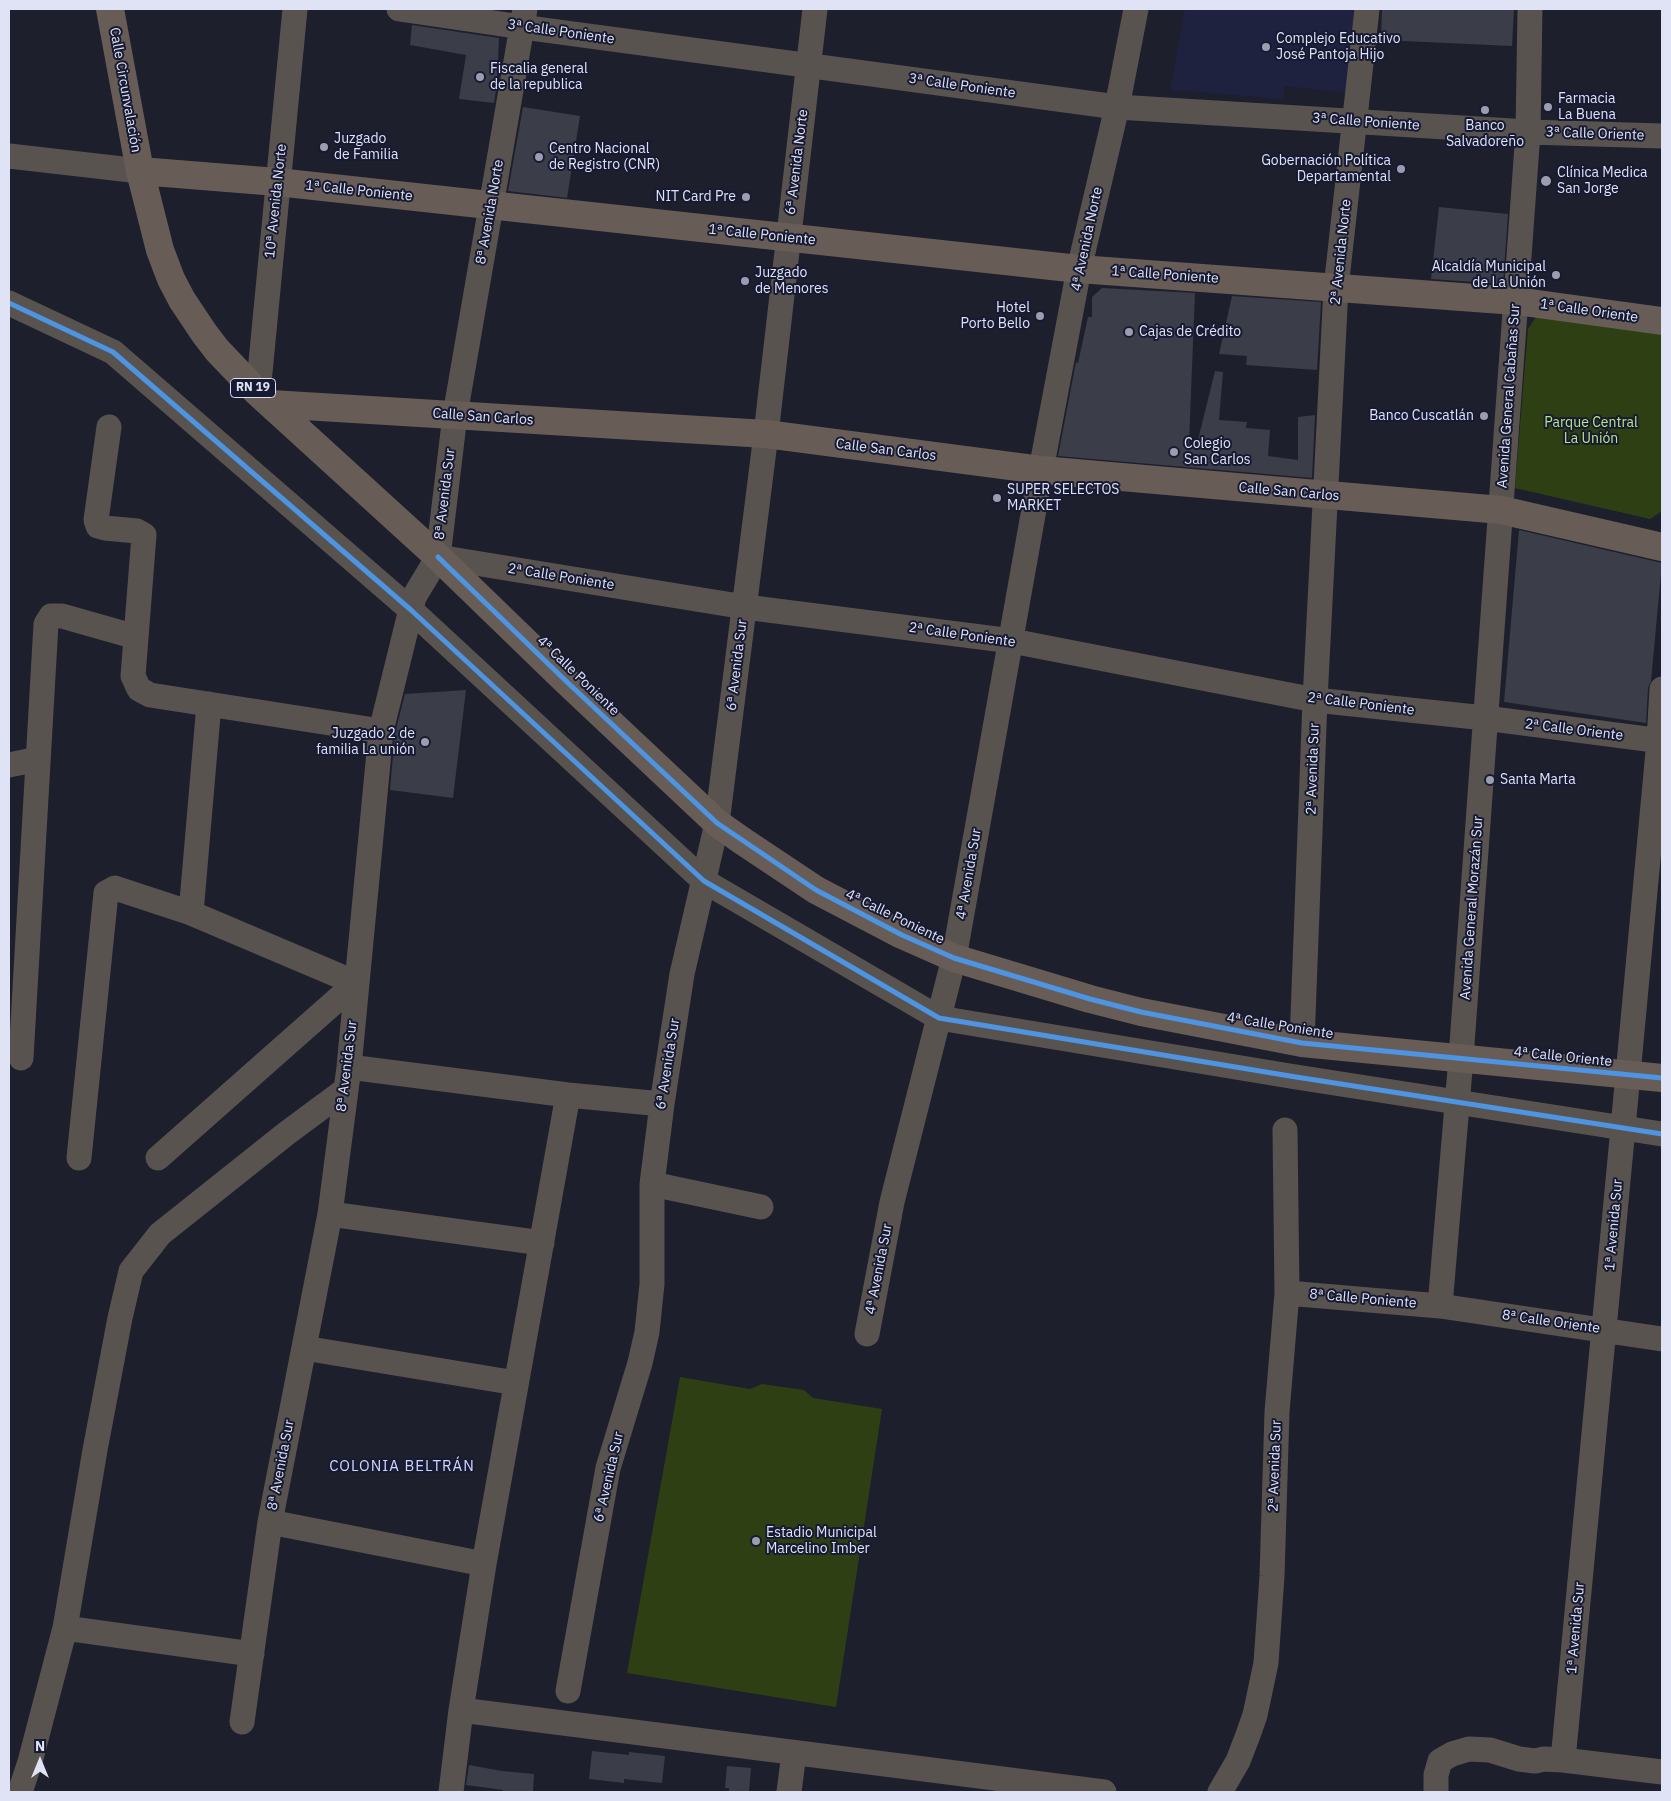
<!DOCTYPE html>
<meta charset="utf-8">
<style>
body{margin:0}
#map{position:relative;width:1671px;height:1801px;overflow:hidden;background:#1d1f2d;font-family:"IBM Plex Sans",sans-serif}
canvas{display:block}
.frame{position:absolute;inset:0;border:10px solid #e0e3f5;pointer-events:none}
.north{position:absolute;left:15px;top:1736px;width:50px;height:50px;-webkit-text-stroke:4px #171a33;paint-order:stroke;rotate:0deg;font-size:14px;font-weight:700;line-height:20px;text-align:center;color:#e0e3f5}
.north::after{content:'';display:block;margin:auto;width:18px;height:22px;background:#e0e3f5;clip-path:polygon(50% 0,100% 100%,50% 72%,0 100%)}
</style>
<div id="map">
<canvas width="1671" height="1801"></canvas>
<div class="frame"></div>
<div class="north">N</div>
</div>
<script>
const c = document.querySelector('canvas').getContext('2d');
c.lineJoin = 'round';
function paint(path, color) { c.fillStyle = color; c.fill(path, 'evenodd'); }
const shape = rows => new Path2D(rows.map(r => 'M' + r).join(''));
function stroke(path, color, width, dash) { c.strokeStyle = color; c.lineWidth = width; c.lineCap = dash ? 'butt' : 'round'; c.setLineDash(dash || []); c.stroke(path); }
function write(font, color, halo, rows, align = 'center') {
  c.font = font + ' "IBM Plex Sans",sans-serif'; c.lineWidth = 4; c.setLineDash([]); c.textBaseline = 'middle'; c.strokeStyle = halo; c.fillStyle = color; for (const [text, x, y, turn = 0] of rows) {
    c.save(); c.translate(x, y); c.rotate((+turn || 0) * Math.PI / 180); c.textAlign = isNaN(turn) ? turn : align; if (halo) c.strokeText(text, 0, 0); c.fillText(text, 0, 0); c.restore();
  }
}
const built = shape([
 [1185,9,1357,9,1349,93,1285,86,1283,99,1170,90]
]);
const green = shape([
 [1536,317,1662,332,1662,511,1650,519,1515,488,1528,329],
 [680,1377,750,1389,762,1384,804,1390,813,1398,882,1409,836,1707,627,1673]
]);
const building = shape([
 [1382,9,1514,9,1512,46,1381,40],
 [412,25,499,38,497,84,494,103,459,99,466,55,410,45],
 [523,107,580,116,567,198,508,191],
 [1439,207,1508,214,1503,284,1431,279],
 [1102,288,1195,293,1189,443,1197,444,1215,371,1223,372,1219,420,1247,422,1246,428,1270,430,1268,456,1298,460,1298,417,1315,415,1312,478,1058,456,1076,362,1078,363,1088,317,1092,317,1092,297],
 [1232,296,1321,302,1317,370,1246,365,1247,356,1219,354],
 [1519,530,1662,563,1651,681,1648,688,1646,723,1504,702],
 [466,690,453,798,390,790,395,733,405,694],
 [592,1751,629,1755,629,1752,665,1756,662,1783,624,1779,624,1783,589,1779],
 [469,1765,502,1771,534,1774,533,1792,503,1792,503,1790,466,1785],
 [727,1766,751,1768,749,1792,729,1792,729,1788,725,1788]
]);
const minor = shape([
 [399,9,522,27,1117,107,1528,132,1662,136],
 [9,156,140,171],
 [9,303,113,352,411,610,704,881,939,1018,1296,1077,1662,1134],
 [258,393,295,9],
 [109,427,96,520,98,526,105,528,137,531,144,535,133,676,139,689,150,695,381,731],
 [438,557,745,607,1012,641,1315,700,1485,718,1662,741],
 [9,765,38,759],
 [191,913,209,704],
 [1302,1043,1315,700,1336,288,1367,9],
 [21,1058,46,624,51,616,62,616,136,637],
 [349,1067,568,1095,662,1104],
 [79,1158,106,893,115,888,191,913,356,983,158,1158],
 [652,1184,761,1207],
 [330,1214,542,1243],
 [1287,1293,1440,1306,1662,1339],
 [1440,1306,1461,1058,1528,132,1530,9],
 [867,1334,892,1202,954,958,1041,470,1079,269,1117,107,1136,9],
 [304,1348,516,1383],
 [270,1522,484,1564],
 [65,1628,252,1654],
 [568,1691,608,1468,640,1363,647,1332,652,1284,652,1184,662,1104,682,974,717,823,766,434,815,9],
 [461,1710,1104,1792],
 [242,1722,270,1522,330,1214,349,1067,381,731,414,597,438,557,455,415,525,9],
 [1563,1760,1623,1128,1659,741,1662,689],
 [20,1792,30,1762,65,1628,95,1450,120,1318,131,1271,160,1234,287,1133,345,1090],
 [451,1792,461,1710,484,1564,568,1095],
 [789,1792,794,1753],
 [1220,1792,1238,1761,1248,1735,1255,1715,1266,1663,1272,1576,1277,1412,1287,1293,1285,1130],
 [1436,1792,1436,1775,1440,1761,1452,1754,1469,1749,1490,1750,1519,1759,1535,1761,1544,1759,1563,1760,1662,1772]
]);
const major = shape([
 [110,9,140,171,160,250,171,279,182,300,204,333,217,350,258,393,438,557,566,681,717,823,741,840,816,890,902,935,954,958,1090,999,1141,1012,1302,1043,1662,1078],
 [140,171,277,182,1079,269,1516,301,1662,321],
 [271,404,766,434,1041,470,1501,510,1662,547]
]);
const cycleway = shape([
 [9,303,113,352,411,610,704,881,939,1018,1296,1077,1662,1134],
 [438,557,566,681,717,823,816,890,902,935,954,958,1090,999,1141,1012,1302,1043,1662,1078]
]);
const markers = [
 [1266,47,5,"#9c9eaf"],
 [480,77,5,"#9c9eaf"],
 [1548,107,5,"#9c9eaf"],
 [1485,110,5,"#9c9eaf"],
 [324,147,5,"#9c9eaf"],
 [539,157,5,"#9c9eaf"],
 [1401,169,5,"#9c9eaf"],
 [1546,181,6,"#9c9eaf"],
 [746,197,5,"#9c9eaf"],
 [1556,275,5,"#9c9eaf"],
 [745,281,5,"#9c9eaf"],
 [1040,316,5,"#9c9eaf"],
 [1129,332,5,"#9c9eaf"],
 [1484,416,5,"#9c9eaf"],
 [1174,452,5,"#9c9eaf"],
 [997,498,5,"#9c9eaf"],
 [425,742,5,"#9c9eaf"],
 [1490,780,5,"#9c9eaf"],
 [756,1541,5,"#9c9eaf"]
];
const shields = [
 [253,388,45]
];
const shieldNames = [
 ["RN 19",253,388]
];
const streetNames = [
 ["3ª Calle Poniente",561,32,8],
 ["3ª Calle Poniente",962,86,8],
 ["Calle Circunvalación",125,90,80],
 ["3ª Calle Poniente",1366,122,4],
 ["3ª Calle Oriente",1595,134,2],
 ["6ª Avenida Norte",797,162,-83],
 ["1ª Calle Poniente",359,191,6],
 ["10ª Avenida Norte",276,201,-84],
 ["8ª Avenida Norte",490,212,-80],
 ["1ª Calle Poniente",762,235,6],
 ["4ª Avenida Norte",1087,239,-78],
 ["2ª Avenida Norte",1341,252,-84],
 ["1ª Calle Poniente",1165,275,4],
 ["1ª Calle Oriente",1589,311,8],
 ["Avenida General Cabañas Sur",1509,396,-86],
 ["Calle San Carlos",483,417,4],
 ["Calle San Carlos",886,450,7],
 ["Calle San Carlos",1289,492,5],
 ["8ª Avenida Sur",445,494,-83],
 ["2ª Calle Poniente",561,577,9],
 ["2ª Calle Poniente",962,635,8],
 ["6ª Avenida Sur",737,665,-83],
 ["4ª Calle Poniente",578,676,44],
 ["2ª Calle Poniente",1361,704,7],
 ["2ª Calle Oriente",1574,730,7],
 ["2ª Avenida Sur",1313,769,-88],
 ["4ª Avenida Sur",969,874,-80],
 ["Avenida General Morazán Sur",1472,908,-86],
 ["4ª Calle Poniente",895,917,26],
 ["4ª Calle Poniente",1280,1026,9],
 ["4ª Calle Oriente",1563,1057,6],
 ["6ª Avenida Sur",668,1064,-81],
 ["8ª Avenida Sur",347,1066,-83],
 ["1ª Avenida Sur",1614,1225,-85],
 ["4ª Avenida Sur",879,1269,-79],
 ["8ª Calle Poniente",1363,1299,5],
 ["8ª Calle Oriente",1551,1322,8],
 ["8ª Avenida Sur",281,1465,-79],
 ["2ª Avenida Sur",1275,1466,-88],
 ["6ª Avenida Sur",609,1477,-77],
 ["1ª Avenida Sur",1576,1628,-85]
];
const poiNames = [
 ["Complejo Educativo",1276,39],
 ["José Pantoja Hijo",1276,55],
 ["Fiscalia general",490,69],
 ["de la republica",490,85],
 ["Farmacia",1558,99],
 ["La Buena",1558,115],
 ["Banco",1485,126,"center"],
 ["Salvadoreño",1485,142,"center"],
 ["Juzgado",334,139],
 ["de Familia",334,155],
 ["Centro Nacional",549,149],
 ["de Registro (CNR)",549,165],
 ["Gobernación Política",1391,161,"right"],
 ["Departamental",1391,177,"right"],
 ["Clínica Medica",1557,173],
 ["San Jorge",1557,189],
 ["NIT Card Pre",736,197,"right"],
 ["Alcaldía Municipal",1546,267,"right"],
 ["de La Unión",1546,283,"right"],
 ["Juzgado",755,273],
 ["de Menores",755,289],
 ["Hotel",1030,308,"right"],
 ["Porto Bello",1030,324,"right"],
 ["Cajas de Crédito",1139,332],
 ["Banco Cuscatlán",1474,416,"right"],
 ["Colegio",1184,444],
 ["San Carlos",1184,460],
 ["SUPER SELECTOS",1007,490],
 ["MARKET",1007,506],
 ["Juzgado 2 de",415,734,"right"],
 ["familia La unión",415,750,"right"],
 ["Santa Marta",1500,780],
 ["Estadio Municipal",766,1533],
 ["Marcelino Imber",766,1549]
];
const parkNames = [
 ["Parque Central",1591,423],
 ["La Unión",1591,439]
];
const neighbourhoodNames = [
 ["COLONIA BELTRÁN",402,1467]
];
paint(built, '#1e223f');
paint(green, '#2e4013');
paint(building, '#3b3d49');
stroke(minor, '#59534f', 25);
stroke(major, '#675d56', 28);
stroke(cycleway, '#4d94e3', 5);
for (const [x, y, r, color] of markers) { const dot = new Path2D(); dot.arc(x, y, r, 0, 2 * Math.PI); c.fillStyle = color; c.fill(dot); stroke(dot, '#171a33', 2); }
for (const [x, y, w] of shields) { const box = new Path2D(); box.roundRect(x - w / 2, y - 9.5, w, 19, 4); c.fillStyle = '#171a33'; c.fill(box); stroke(box, '#e0e3f5', 1); }
write('bold 12px', '#e0e3f5', null, shieldNames);
write('14px', '#e0e3f5', '#171a33', streetNames);
write('14px', '#e0e3f5', '#171a33', poiNames, 'left');
write('14px', '#bbe485', '#171a33', parkNames);
c.letterSpacing = '1px';
write('15px', '#d0d7fb', '#171a33', neighbourhoodNames);
c.letterSpacing = '0px';
</script>
